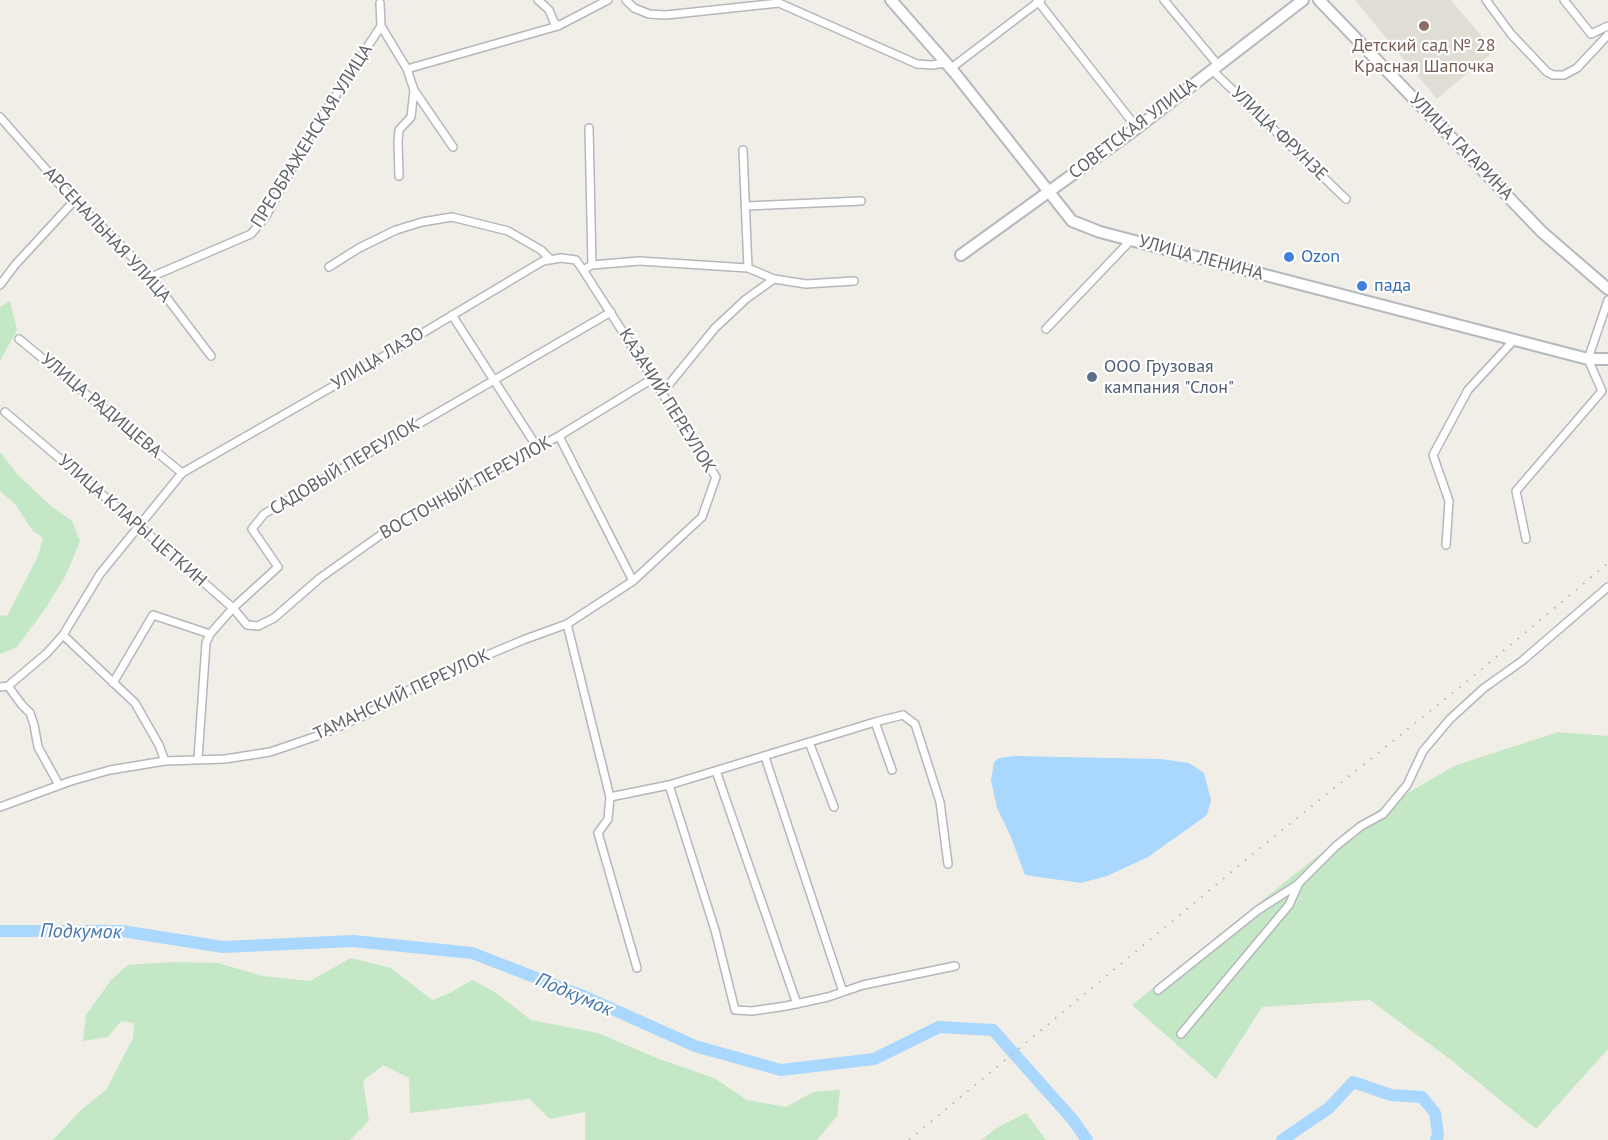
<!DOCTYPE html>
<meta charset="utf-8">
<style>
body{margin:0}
canvas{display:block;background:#f0eee7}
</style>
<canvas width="1608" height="1140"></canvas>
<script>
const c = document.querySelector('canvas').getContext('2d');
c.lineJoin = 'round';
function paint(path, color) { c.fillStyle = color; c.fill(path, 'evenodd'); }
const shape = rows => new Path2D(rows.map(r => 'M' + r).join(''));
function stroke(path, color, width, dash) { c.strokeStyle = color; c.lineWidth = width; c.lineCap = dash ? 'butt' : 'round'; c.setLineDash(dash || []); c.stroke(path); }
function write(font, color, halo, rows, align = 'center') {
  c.font = font + ' "PT Sans",sans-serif'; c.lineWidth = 4.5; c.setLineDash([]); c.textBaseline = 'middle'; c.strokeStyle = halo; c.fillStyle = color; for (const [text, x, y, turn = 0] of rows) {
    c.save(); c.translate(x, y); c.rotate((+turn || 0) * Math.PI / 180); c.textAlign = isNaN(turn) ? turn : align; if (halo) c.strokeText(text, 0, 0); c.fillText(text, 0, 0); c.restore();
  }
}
const education = shape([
 [1355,0,1451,0,1494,51,1437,99]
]);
const green = shape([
 [10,301,17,330,0,361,0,307],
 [0,452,19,476,52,507,72,521,80,541,66,575,45,609,17,647,0,654,0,615,7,616,38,556,43,538,33,531,15,504,0,491],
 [1558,732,1608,736,1608,1049,1536,1129,1451,1060,1370,1000,1262,1007,1216,1079,1132,1005,1365,818,1454,766],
 [351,958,391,968,432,1000,450,993,472,980,495,992,531,1020,598,1033,659,1059,714,1078,747,1100,786,1107,813,1092,840,1090,837,1116,817,1140,585,1140,585,1112,550,1119,529,1099,410,1113,409,1078,383,1065,363,1081,369,1121,350,1140,53,1140,82,1109,106,1090,133,1038,134,1023,121,1021,108,1037,83,1041,86,1015,111,980,128,965,173,962,218,963,263,976,310,981],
 [1026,1113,1046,1140,981,1140,997,1128]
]);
const water = shape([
 [1016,756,1161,759,1189,763,1204,773,1211,800,1207,815,1148,857,1107,876,1081,883,1025,875,1011,837,997,808,991,780,994,762,999,758]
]);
const river = shape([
 [0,931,122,931,223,947,353,941,472,953,581,995,695,1046,781,1070,874,1059,939,1027,993,1030,1073,1120,1087,1140],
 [1282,1140,1329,1108,1353,1082,1391,1095,1422,1097,1435,1113,1438,1135,1436,1140]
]);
const street = shape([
 [538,0,549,10,554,22,558,26],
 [626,0,634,8,649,14,666,15,779,3,917,64,932,65,945,63],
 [1037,0,1137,128],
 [1164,0,1218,65],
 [1486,0,1511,34,1547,72,1553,75,1564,75,1577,68,1608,35],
 [1564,0,1591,34,1608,26],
 [381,26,407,69,414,90,453,147],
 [407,69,558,26,608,0],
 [950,69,1041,0],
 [1212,70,1346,199],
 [0,117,74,201,116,240,151,277,211,356],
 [589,128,592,265],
 [743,150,748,268],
 [399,176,398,142,399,130,411,117,414,90],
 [746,206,861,201],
 [329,267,359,248,396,230,422,222,452,217,508,231,541,250,550,259],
 [583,270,716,477,702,517,633,581],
 [151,277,251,234,266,216,312,132,381,26,380,3],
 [0,285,15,265,74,201],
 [452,315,537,447],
 [1046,329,1131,240],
 [19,339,182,473],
 [662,393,715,328,746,299,774,279],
 [5,412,139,526,233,608,247,625,258,626,274,618,320,578,396,524,559,436,652,379],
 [1526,539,1516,491,1602,391,1588,359,1608,300],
 [1446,545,1449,501,1433,455,1468,390,1514,340],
 [567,624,610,797,669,785,875,722,903,715,915,724,940,802,948,864],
 [63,635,135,703,159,745,165,761],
 [113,683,153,615,210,634],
 [8,686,22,705,30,713,34,725,38,747,59,785],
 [0,687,8,686,47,653,63,635,100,574,182,473,344,380,543,261,561,258,576,260,583,270,592,265,639,261,748,268,774,279,806,284,854,281],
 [875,722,892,770],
 [809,742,834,807],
 [765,757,843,992],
 [198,759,206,643,210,634,233,608,278,567,252,529,264,514,611,312],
 [716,771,797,1004],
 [669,785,715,930,735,1010,752,1011,786,1006,828,997,863,985,955,966],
 [610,797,608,819,598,833,637,968],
 [0,807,71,781,110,770,165,761,225,759,270,752,323,734,367,714,421,683,523,640,567,624,633,581,559,436],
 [1158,990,1258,910,1297,885,1336,846,1361,826,1383,814,1407,785,1423,751,1450,719,1484,688,1522,661,1608,587],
 [1181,1034,1289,905,1299,883]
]);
const secondary = shape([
 [891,0,954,72,1072,221,1100,232,1588,359,1608,359],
 [1319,0,1542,232,1608,289],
 [961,255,1137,128,1303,0]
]);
const rail = shape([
 [909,1140,1276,835,1470,679,1608,563]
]);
const markers = [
 [1424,26,6,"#8d6e63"],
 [1289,257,6,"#3f7fe0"],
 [1362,286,6,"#3f7fe0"],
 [1092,377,6,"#5c6f8a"]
];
const educationNames = [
 ["Детский сад № 28",1424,46],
 ["Красная Шапочка",1424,67]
];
const streetNames = [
 ["СОВЕТСКАЯ УЛИЦА",1133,129,-37],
 ["УЛИЦА ФРУНЗЕ",1279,134,44],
 ["ПРЕОБРАЖЕНСКАЯ УЛИЦА",312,136,-58],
 ["УЛИЦА ГАГАРИНА",1461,147,46],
 ["АРСЕНАЛЬНАЯ УЛИЦА",107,235,47],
 ["УЛИЦА ЛЕНИНА",1201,258,15],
 ["УЛИЦА ЛАЗО",378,359,-31],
 ["КАЗАЧИЙ ПЕРЕУЛОК",667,401,58],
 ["УЛИЦА РАДИЩЕВА",101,406,40],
 ["САДОВЫЙ ПЕРЕУЛОК",345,467,-31],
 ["ВОСТОЧНЫЙ ПЕРЕУЛОК",466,488,-29],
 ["УЛИЦА КЛАРЫ ЦЕТКИН",132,521,41],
 ["ТАМАНСКИЙ ПЕРЕУЛОК",402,695,-25]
];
const shopNames = [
 ["Ozon",1301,257],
 ["пада",1374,286]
];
const serviceNames = [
 ["ООО Грузовая",1104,367],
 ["кампания \"Слон\"",1104,388]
];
const waterNames = [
 ["Подкумок",81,932,1],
 ["Подкумок",574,995,23]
];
paint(education, '#e0ddd5');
paint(green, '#c4e7c5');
paint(water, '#aad7fd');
stroke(river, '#aad7fd', 12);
stroke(street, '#b4b7bb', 10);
stroke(secondary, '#b5b9be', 14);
stroke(street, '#fff', 7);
stroke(secondary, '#fff', 10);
stroke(rail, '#b5b6b7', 2, [1.5, 8]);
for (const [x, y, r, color] of markers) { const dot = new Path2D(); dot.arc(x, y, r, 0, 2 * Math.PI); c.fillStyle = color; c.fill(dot); stroke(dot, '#fff', 2); }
write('18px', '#785e54', '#fff', educationNames);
write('18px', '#5e6267', '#fff', streetNames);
write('18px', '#366cbe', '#fff', shopNames, 'left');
write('18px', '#4e5e75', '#fff', serviceNames, 'left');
write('italic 20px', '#4678af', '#fff', waterNames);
</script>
